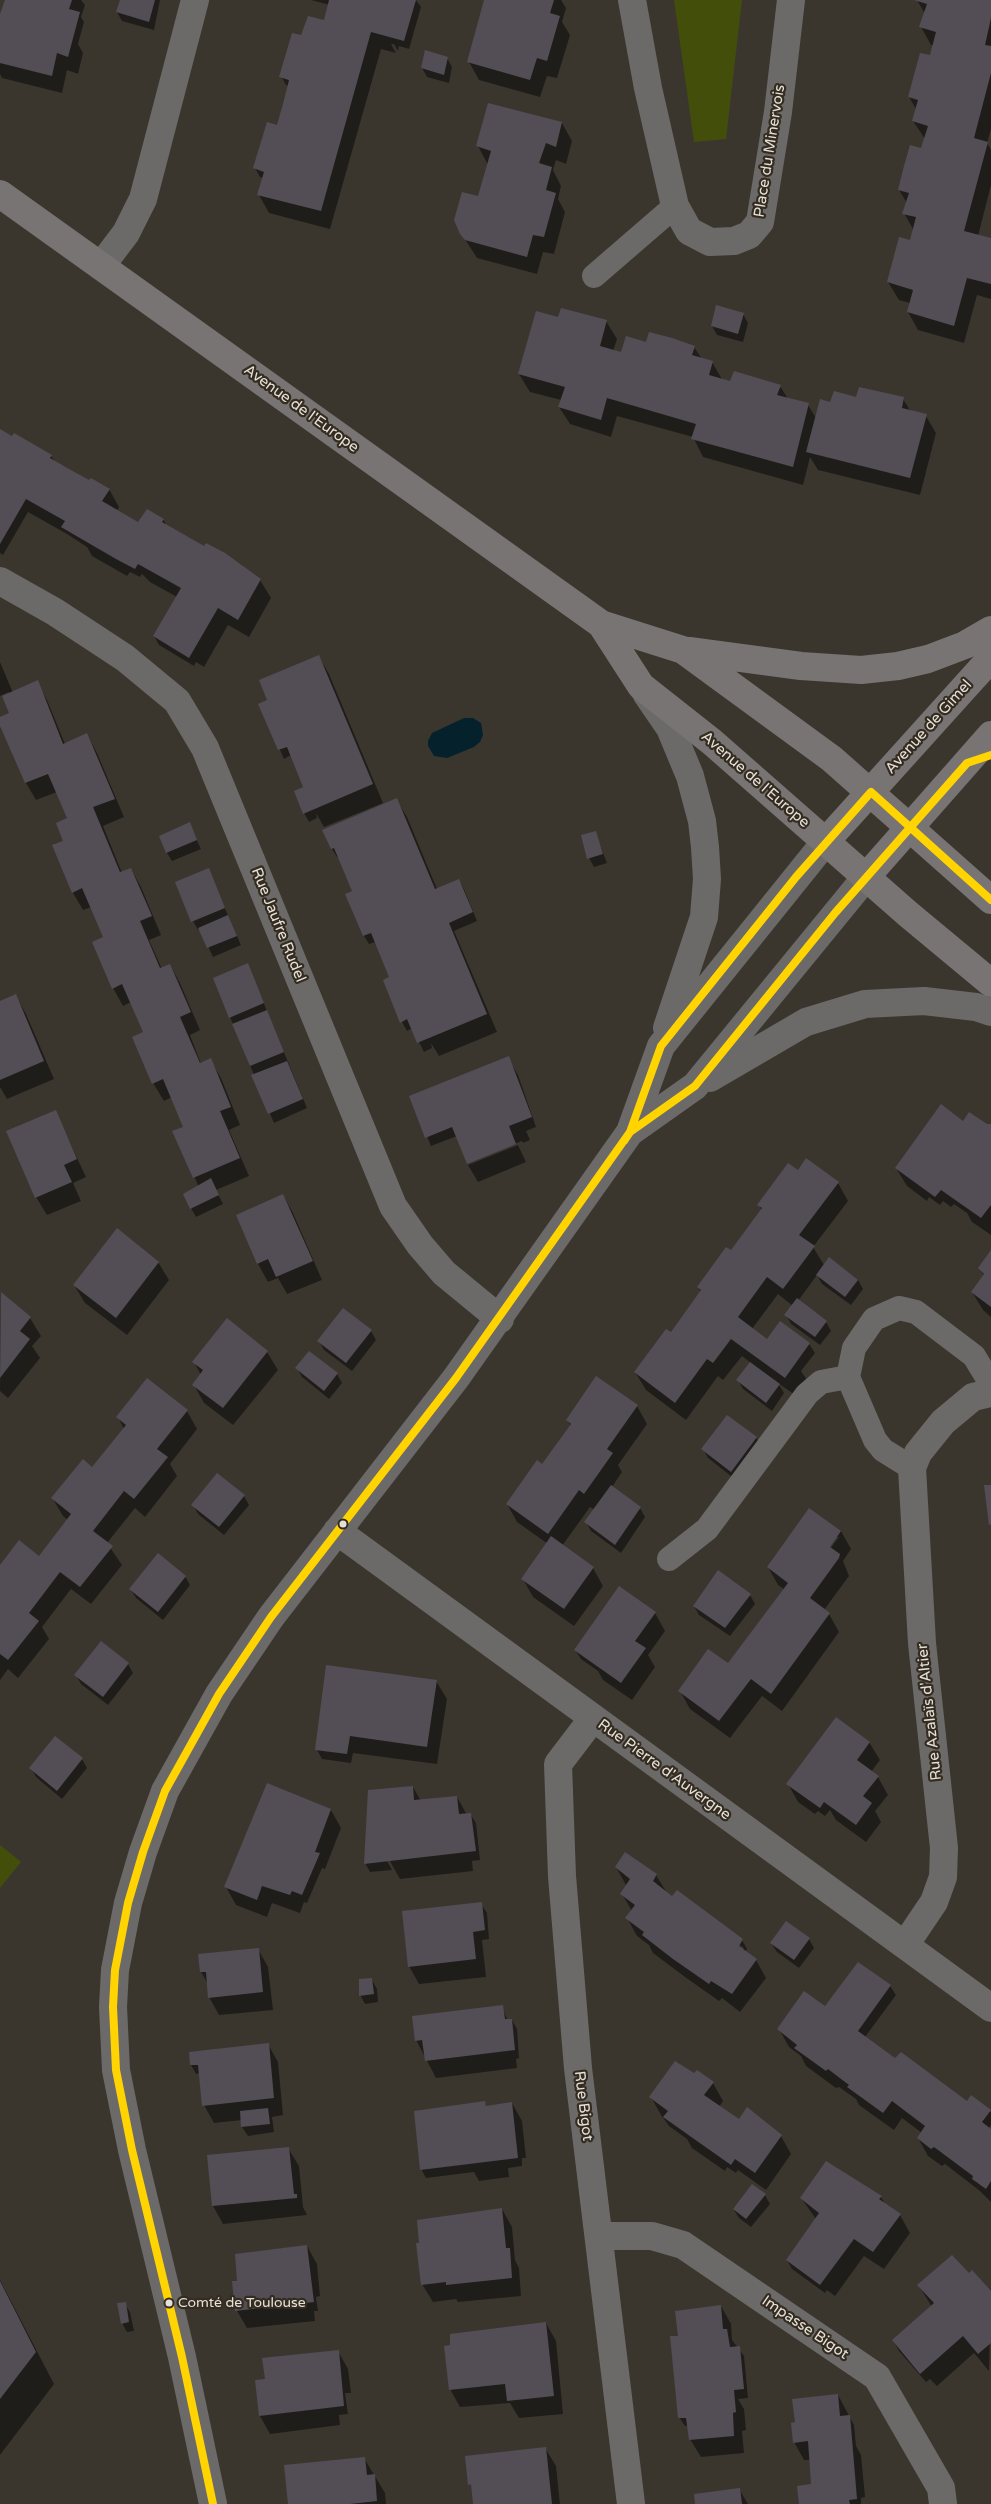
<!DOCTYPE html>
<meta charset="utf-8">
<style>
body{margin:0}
canvas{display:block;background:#3a362e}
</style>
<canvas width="991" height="2504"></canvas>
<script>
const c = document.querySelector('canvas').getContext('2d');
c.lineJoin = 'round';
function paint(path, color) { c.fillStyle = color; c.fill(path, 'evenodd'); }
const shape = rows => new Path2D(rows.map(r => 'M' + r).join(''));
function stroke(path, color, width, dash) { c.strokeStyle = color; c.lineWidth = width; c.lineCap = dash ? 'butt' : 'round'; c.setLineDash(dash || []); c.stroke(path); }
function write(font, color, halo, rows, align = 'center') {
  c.font = font + ' "Varela Round",sans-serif'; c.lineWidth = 4.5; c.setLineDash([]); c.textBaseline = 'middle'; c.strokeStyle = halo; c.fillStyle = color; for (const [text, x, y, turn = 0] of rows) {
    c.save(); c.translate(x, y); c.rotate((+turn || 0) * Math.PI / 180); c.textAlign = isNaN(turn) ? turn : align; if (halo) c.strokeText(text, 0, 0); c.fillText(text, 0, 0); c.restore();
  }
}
const green = shape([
 [674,0,742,0,726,139,694,142],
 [0,1845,21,1862,0,1888]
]);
const water = shape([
 [464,718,473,718,481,723,483,735,480,742,474,747,447,758,434,756,428,746,428,741,432,733]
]);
const shadow = shape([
 [7,0,81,0,85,5,81,17,84,22,78,44,83,53,78,74,67,70,62,93,2,78,0,74,0,15],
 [121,0,160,0,154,30,122,21,117,12],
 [311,0,416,0,421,7,409,49,399,46,398,51,394,44,391,44,396,53,381,49,330,229,269,213,259,195,263,178,260,177,255,168,277,129,290,87,286,85,281,76,301,36,325,22,330,5],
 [485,0,561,0,566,8,562,22,570,35,557,78,547,76,540,97,479,80,469,62],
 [917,0,991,0,991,129,987,143,991,150,991,185,978,236,991,239,991,299,977,295,964,343,918,330,908,312,910,303,899,300,888,282,911,242,914,231,904,213,907,203,899,190,922,150,925,139,913,121,916,109,909,97,931,56,934,45,931,45,921,27,925,14],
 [447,58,452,67,449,83,427,77,422,68],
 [562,123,572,141,566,164,556,160,553,170,561,186,558,199,565,212,554,254,543,252,537,274,477,258,461,233,478,198,488,165,478,146],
 [743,314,748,323,743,342,717,335,712,326],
 [559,319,606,321,617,339,613,351,622,354,647,344,694,347,702,359,712,362,723,381,780,386,788,399,808,405,816,418,831,403,857,399,903,399,911,412,926,416,936,433,920,495,818,470,810,457,803,485,703,457,693,437,617,416,611,437,570,424,559,407,561,400,530,392,519,374],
 [0,430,51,456,55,462,90,482,109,489,119,507,117,511,139,523,163,519,167,526,205,548,206,544,242,565,245,570,260,580,271,598,249,637,228,625,204,667,196,662,194,666,159,645,154,636,177,597,150,582,142,574,140,577,130,572,127,576,92,556,87,547,67,534,28,512,3,555,0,553],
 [319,657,329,674,383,803,324,827,316,813,317,818,309,822,304,813,306,794,291,755,284,759,260,705,267,702],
 [0,662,13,693,37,682,47,700,65,744,87,735,97,753,124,817,103,826,122,873,131,869,141,887,161,935,149,940,162,969,170,965,180,983,200,1030,190,1035,201,1064,210,1060,221,1078,240,1125,229,1130,249,1176,216,1190,223,1204,196,1217,191,1208,198,1185,174,1132,184,1127,172,1097,164,1101,153,1083,144,1033,131,1002,123,1006,113,988,104,938,91,907,83,910,73,893,54,846,65,842,69,819,57,792,36,800,26,783,0,722,0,718,10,714,9,692,0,696],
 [396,799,407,817,437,889,459,880,464,889,477,921,454,931,497,1032,439,1056,431,1043,432,1048,424,1052,412,1028,407,1031,402,1022,391,978,376,942,369,944,364,936,347,895,354,892,339,857,337,857,332,849],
 [189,824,201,849,172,861,167,853],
 [595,832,607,863,594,867,589,858],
 [208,870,241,945,213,957,200,929,198,930,193,921],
 [248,965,307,1108,274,1123,230,1017],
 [16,996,26,1014,54,1079,7,1099,0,1087,0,1002],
 [508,1058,518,1075,536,1127,526,1131,530,1140,523,1143,522,1141,468,1162,468,1165,457,1136,431,1146,411,1097],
 [55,1111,86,1177,73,1183,81,1201,47,1215,36,1197],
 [963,1122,991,1125,991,1235,972,1222,967,1213,954,1204,951,1207,943,1201,940,1205,929,1197,927,1201,907,1186,896,1168],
 [518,1145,526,1162,478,1182,468,1165],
 [798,1172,838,1183,848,1201,813,1247,824,1265,858,1280,863,1289,851,1305,822,1284,817,1275,798,1301,826,1322,831,1331,820,1345,791,1324,786,1315,793,1306,778,1294,752,1329,767,1341,781,1323,809,1344,815,1353,801,1371,807,1380,795,1395,778,1383,784,1393,772,1411,743,1389,738,1380,751,1363,742,1356,723,1380,718,1376,686,1420,646,1390,635,1372,671,1334,701,1292,698,1287,731,1252,762,1211,759,1205],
 [283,1195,293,1213,322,1280,287,1294,278,1278,268,1282,258,1264,237,1215],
 [991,1252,991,1317,983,1310,972,1292,984,1276,979,1268],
 [158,1262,169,1280,127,1335,85,1303,74,1285],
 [1,1294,30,1318,41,1336,32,1346,40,1358,8,1398,0,1391],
 [227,1320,267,1352,278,1370,233,1425,204,1403,194,1385,201,1375,194,1362],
 [371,1331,376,1340,352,1371,324,1350,319,1341],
 [297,1368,337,1374,342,1383,329,1399,302,1377],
 [637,1406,647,1424,618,1465,622,1472,612,1487,640,1508,645,1517,621,1553,591,1531,586,1522,595,1510,590,1507,562,1546,593,1568,603,1586,574,1626,533,1597,523,1579,548,1544,517,1522,507,1504,543,1466,571,1426,567,1420],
 [187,1411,197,1429,170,1464,177,1476,145,1517,135,1508,107,1543,122,1565,91,1604,71,1589,42,1627,49,1639,18,1678,8,1669,0,1680,0,1567,40,1557,68,1520,63,1516,53,1499,93,1469,124,1429,118,1417],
 [756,1437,761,1446,736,1480,708,1458,703,1449],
 [244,1496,249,1505,224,1535,198,1514,193,1505],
 [841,1531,851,1549,843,1561,849,1576,824,1610,829,1614,839,1632,782,1711,762,1696,730,1738,690,1709,680,1691,728,1664,784,1589,778,1585,768,1567],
 [836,1537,839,1537,827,1553,825,1551],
 [185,1576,190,1585,163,1620,136,1598,131,1590],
 [750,1595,755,1604,730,1636,699,1615,694,1606],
 [655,1613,665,1631,648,1655,655,1667,632,1700,603,1680,598,1671,581,1659,575,1650],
 [101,1643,128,1664,133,1673,108,1705,81,1684,76,1675],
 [436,1681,447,1699,437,1764,353,1753,351,1763,322,1759,317,1750],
 [869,1742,880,1760,871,1772,878,1777,888,1795,875,1811,881,1822,866,1842,836,1820,830,1810,825,1816,818,1811,815,1814,798,1802,788,1784],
 [82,1759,87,1768,62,1799,36,1777,31,1768],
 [413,1787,421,1801,457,1797,467,1815,470,1814,476,1823,480,1860,472,1861,473,1871,400,1879,387,1856,385,1857,392,1870,370,1872,365,1863],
 [331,1810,341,1828,325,1869,322,1868,307,1903,304,1902,300,1913,272,1903,267,1917,236,1905,226,1887],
 [626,1853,656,1875,667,1893,742,1940,747,1949,745,1952,756,1960,766,1978,740,2012,722,1998,719,2001,685,1977,653,1953,649,1945,637,1936,627,1918,632,1911,622,1894,626,1885,616,1867],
 [734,1941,744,1948,743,1950],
 [481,1904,487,1913,489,1939,482,1940,486,1977,419,1984,409,1966],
 [809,1939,814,1948,799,1968,777,1952,771,1943],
 [258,1949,268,1967,273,2010,219,2015,209,1997,208,1984,201,1972],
 [859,1963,890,1986,896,1995,865,2037,896,2059,967,2103,991,2112,991,2125,988,2129,991,2131,991,2202,980,2191,945,2164,942,2166,928,2156,918,2138,922,2133,902,2118,894,2130,859,2105,856,2099,839,2087,836,2088,806,2066,801,2056,789,2047,779,2029,828,2010],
 [372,1980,377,1989,378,2002,365,2004,360,1995],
 [502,2007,508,2021,512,2020,517,2029,519,2058,516,2059,517,2068,436,2078,416,2040],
 [268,2044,278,2062,283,2115,272,2117,274,2132,248,2136,242,2127,242,2120,214,2123,204,2105,200,2073,196,2074,191,2065],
 [694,2074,713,2083,723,2101,719,2107,739,2121,781,2136,791,2154,766,2190,738,2170,736,2173,727,2167,725,2171,692,2148,687,2139,669,2126,661,2115,651,2097],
 [485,2103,487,2107,512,2103,522,2121,526,2158,522,2158,522,2166,508,2168,509,2177,479,2181,474,2172,426,2178,421,2169],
 [288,2148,299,2166,303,2207,307,2215,223,2224,213,2206,208,2156],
 [765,2195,770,2204,751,2227,739,2218,734,2210],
 [881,2197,885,2204,900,2215,910,2233,884,2269,864,2256,835,2296,827,2290,825,2293,792,2269,787,2260,816,2219,801,2198],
 [502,2209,512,2227,515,2260,519,2268,521,2296,458,2302,456,2299,433,2302,422,2284],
 [307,2246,317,2264,320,2296,316,2297,318,2311,314,2311,315,2321,247,2328,237,2311,239,2282],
 [0,2280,54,2384,0,2455],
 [919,2286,991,2293,989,2371,974,2353,937,2386,930,2379,926,2382,899,2351,894,2342,932,2307],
 [125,2304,130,2312,134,2331,127,2332,122,2323],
 [721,2306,731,2324,732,2340,744,2356,748,2398,738,2399,744,2409,746,2430,742,2431,744,2453,701,2457,690,2439,689,2426,685,2426,679,2417,677,2337],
 [546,2323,556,2341,563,2414,519,2418,510,2403,460,2407,450,2389],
 [338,2351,348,2369,351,2393,345,2393,348,2414,339,2415,340,2425,270,2434,260,2416,266,2381],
 [838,2395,854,2425,856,2446,861,2455,865,2497,861,2498,861,2504,801,2504,813,2485,811,2460,804,2460,794,2442,796,2423],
 [545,2448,556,2466,560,2504,474,2504],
 [364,2458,385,2493,386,2504,289,2504],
 [739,2489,748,2504,697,2504]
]);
const building = shape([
 [5,0,72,0,69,9,80,12,68,57,57,53,52,76,0,63,0,14],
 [120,0,155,0,149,22,116,12],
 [329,0,416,0,404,41,371,32,321,211,257,195,264,172,253,168,267,122,277,125,283,104,289,80,279,77,292,33,301,35,308,16,324,20],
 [484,0,554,0,550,13,560,16,547,61,537,58,530,80,467,62],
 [914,0,991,0,991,18,985,45,991,46,991,73,974,138,988,142,964,231,991,238,991,284,967,278,954,326,907,312,913,290,887,282,899,237,910,240,916,217,902,214,909,193,898,190,904,166,910,145,921,148,928,126,912,121,918,100,908,97,920,53,930,55,936,32,919,27,927,4],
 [425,50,448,57,444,75,421,68],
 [488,103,562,122,556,147,546,143,539,163,552,167,546,190,556,193,544,237,533,235,527,257,465,240,460,234,454,220,462,192,478,196,491,151,476,146],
 [716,305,744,313,738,334,711,326],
 [561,308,607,320,600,346,621,352,626,336,646,342,649,332,672,338,695,346,692,355,713,361,709,375,730,381,734,371,781,385,777,395,809,403,793,467,691,439,696,424,607,398,601,420,558,407,565,387,518,374,536,311,558,317],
 [859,387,904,397,902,408,927,414,910,478,806,452,820,399,830,402,834,391,856,397],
 [0,429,12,436,14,433,52,455,50,458,69,469,89,480,91,478,110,489,102,501,138,522,147,509,164,519,162,522,204,546,206,543,225,553,261,579,238,620,218,608,189,658,153,636,181,588,138,564,135,569,116,559,61,527,65,521,26,499,0,544],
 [319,655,373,784,303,814,294,791,303,787,287,747,278,750,258,704,267,700,259,680],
 [38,680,63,744,87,733,115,799,93,807,120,872,131,868,152,916,140,921,160,968,170,964,191,1012,180,1017,200,1063,211,1058,231,1107,220,1111,240,1158,193,1178,172,1131,183,1127,163,1079,152,1084,132,1037,143,1032,122,984,112,989,92,942,103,937,82,888,72,893,52,845,63,841,56,823,67,818,48,774,25,783,0,726,0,717,9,713,2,696],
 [397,798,435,889,459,879,473,912,449,923,487,1014,417,1043,407,1019,400,1023,383,980,389,977,371,933,363,936,345,894,352,891,334,848,331,849,322,830],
 [190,822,197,840,166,853,159,836],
 [596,831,603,854,587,859,581,835],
 [209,868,225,908,191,922,175,882],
 [228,915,237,936,207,948,198,928],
 [248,963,264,1003,229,1018,213,978],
 [16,994,44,1061,0,1080,0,1001],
 [267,1010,284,1052,250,1066,232,1024],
 [509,1056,532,1117,509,1126,516,1144,467,1164,452,1127,425,1138,409,1096],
 [287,1061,303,1099,268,1114,251,1075],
 [941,1104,963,1121,969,1112,987,1124,991,1124,991,1205,981,1218,941,1190,935,1197,895,1168],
 [56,1110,77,1159,64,1165,72,1182,35,1198,6,1131],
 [806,1158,839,1182,799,1235,815,1246,783,1289,767,1277,738,1317,767,1339,780,1321,810,1343,785,1378,731,1339,713,1363,707,1359,675,1403,634,1372,666,1329,671,1332,701,1290,697,1287,726,1247,731,1250,762,1208,757,1205,788,1163,798,1170],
 [211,1178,219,1195,190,1209,183,1194],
 [283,1194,313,1261,276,1277,268,1259,257,1264,236,1215],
 [117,1228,159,1262,116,1318,73,1285],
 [991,1250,991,1307,971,1292,984,1274,978,1268],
 [829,1257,858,1280,845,1297,816,1275],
 [1,1292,31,1317,20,1331,30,1339,0,1378],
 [797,1298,827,1321,815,1337,784,1315],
 [343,1308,372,1330,346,1363,317,1341],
 [227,1318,268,1351,223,1408,192,1385,203,1370,192,1362],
 [309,1351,338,1373,324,1391,295,1368],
 [750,1362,780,1384,766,1403,736,1380],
 [596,1376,638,1405,607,1449,613,1453,584,1494,579,1490,548,1534,506,1504,537,1460,542,1464,571,1424,566,1420],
 [147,1378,188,1410,157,1449,168,1457,134,1499,124,1491,93,1531,113,1546,80,1587,60,1572,29,1613,39,1621,8,1660,0,1654,0,1565,19,1540,39,1556,71,1514,51,1498,83,1459,92,1467,126,1425,116,1417],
 [727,1415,757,1437,731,1472,701,1449],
 [217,1473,245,1495,219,1527,191,1505],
 [611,1485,641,1507,615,1545,584,1522],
 [984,1485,991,1485,991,1524,989,1525],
 [809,1508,841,1531,830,1547,840,1554,839,1558,810,1598,830,1613,771,1694,751,1679,719,1721,678,1691,708,1649,728,1663,788,1583,767,1567],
 [551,1536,594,1567,564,1609,521,1579],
 [158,1553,186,1576,158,1612,129,1589],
 [718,1570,751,1594,725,1628,693,1606],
 [619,1586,656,1612,635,1641,646,1648,621,1683,574,1650],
 [101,1641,129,1663,103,1697,74,1675],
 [326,1665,437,1680,427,1747,350,1736,347,1754,315,1750],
 [836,1717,870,1742,857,1760,879,1776,863,1796,872,1803,856,1825,824,1802,820,1808,786,1784],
 [55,1736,83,1758,57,1791,29,1768],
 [267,1783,331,1809,315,1852,320,1853,302,1895,292,1891,290,1895,262,1886,257,1900,224,1887],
 [413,1786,414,1800,457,1796,459,1814,471,1813,476,1851,364,1864,368,1790],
 [625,1852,657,1874,653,1881,672,1896,677,1890,743,1939,739,1946,757,1959,732,1994,711,1981,709,1984,673,1959,642,1935,644,1932,625,1918,635,1905,620,1894,630,1879,615,1867],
 [482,1902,485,1930,473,1932,476,1959,408,1967,402,1911],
 [786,1921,810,1938,794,1960,770,1943],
 [259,1948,263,1992,208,1998,206,1972,200,1972,198,1954],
 [858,1962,891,1985,858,2031,895,2058,901,2052,967,2101,971,2095,991,2110,982,2122,991,2129,991,2181,986,2189,972,2179,973,2176,934,2147,931,2149,917,2138,925,2126,892,2101,883,2113,847,2087,849,2085,828,2069,826,2071,794,2048,797,2045,777,2029,804,1991,825,2006],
 [372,1978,374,1994,359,1996,359,1979],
 [503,2005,505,2019,512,2019,515,2050,425,2061,422,2040,415,2041,412,2016],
 [269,2043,274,2098,202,2106,198,2065,190,2065,189,2052],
 [675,2061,694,2073,697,2070,714,2082,704,2095,739,2119,747,2107,782,2135,755,2173,735,2159,731,2165,663,2117,668,2111,649,2097],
 [485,2101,486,2106,512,2102,518,2158,420,2170,414,2111],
 [268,2108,270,2124,241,2127,240,2111],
 [289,2147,294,2194,297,2194,297,2198,212,2206,207,2155],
 [826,2161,882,2196,879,2199,901,2214,873,2252,854,2239,820,2285,786,2260,819,2213,800,2198],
 [752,2184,766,2194,746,2219,733,2209],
 [502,2208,506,2248,510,2248,512,2278,446,2285,446,2282,421,2285,416,2243,419,2243,417,2220],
 [307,2245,314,2302,235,2311,232,2281,237,2281,235,2254],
 [952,2255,969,2273,972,2270,991,2291,991,2343,978,2354,963,2336,920,2374,892,2340,934,2303,917,2285],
 [0,2281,36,2352,0,2399],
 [126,2302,129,2322,121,2324,117,2303],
 [721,2305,723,2329,727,2329,730,2347,740,2346,742,2368,744,2389,734,2390,736,2412,733,2413,734,2436,689,2440,686,2418,678,2418,670,2336,678,2336,675,2311],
 [546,2322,554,2396,507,2401,505,2384,449,2390,444,2346,450,2345,450,2334],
 [339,2350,344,2406,259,2416,255,2380,265,2379,262,2358],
 [838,2394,840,2416,850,2415,857,2499,849,2500,850,2504,799,2504,797,2486,811,2484,808,2441,793,2443,791,2423,795,2422,792,2399],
 [546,2447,552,2504,473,2504,471,2484,468,2485,465,2456],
 [365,2457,367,2475,375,2474,377,2501,350,2504,288,2504,284,2465],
 [740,2488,742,2504,695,2504,694,2494]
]);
const service = shape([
 [594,276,675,206],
 [912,1468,883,1450,875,1440,848,1377,854,1348,874,1319,899,1308,916,1312,974,1356,991,1384],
 [669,1559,707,1529,807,1394,821,1382,848,1377]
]);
const minor = shape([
 [632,0,648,88,675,206,689,231,710,242,734,241,749,235,760,222,778,112,791,0],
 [101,266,126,233,143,199,195,0],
 [0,581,55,612,125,658,177,701,205,748,393,1206,420,1245,444,1273,500,1319],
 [646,693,670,728,690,776,702,821,705,847,707,879,704,917,667,1028],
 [710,1078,806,1022,865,1004,924,1001,976,1007,991,1012],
 [630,1132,695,1086,866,877],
 [337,1531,991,2008],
 [593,1718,558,1764,562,1876,578,2068,631,2504],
 [905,1945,934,1902,943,1877,944,1848,922,1643,912,1468,918,1453,943,1422,973,1397,991,1393],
 [600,2236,652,2236,683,2245,877,2377,941,2488,943,2504],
 [213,2504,182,2357,132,2150,116,2070,113,2007,115,1970,128,1903,143,1852,165,1791,219,1694,271,1617,456,1378,630,1132,661,1046,826,841]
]);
const secondary = shape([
 [0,194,601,624,683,650,832,759,991,900],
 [601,624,641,686,712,742,908,914,991,983],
 [689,651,801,666,861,670,898,666,928,659,965,645,991,630],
 [826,841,991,658],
 [866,877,991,735]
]);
const bus1 = shape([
 [624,1141,630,1132,695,1086,835,913,967,763,991,755],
 [213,2504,182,2357,132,2150,116,2070,113,2007,115,1970,128,1903,143,1852,165,1791,219,1694,271,1617,456,1378,630,1132,661,1046,796,877,871,792,991,900]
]);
const markers = [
 [343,1524,4.5,"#e5e1d9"],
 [169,2303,4.5,"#e5e1d9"]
];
const busNames = [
 ["Comté de Toulouse",178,2303]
];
const streetNames = [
 ["Place du Minervois",770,151,-81],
 ["Avenue de l'Europe",301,409,36],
 ["Avenue de Gimel",929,727,-48],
 ["Avenue de l'Europe",755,780,41],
 ["Rue Jaufre Rudel",278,925,68],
 ["Rue Azalaïs d'Altier",930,1712,-96],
 ["Rue Pierre d'Auvergne",664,1770,36],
 ["Rue Bigot",583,2106,83],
 ["Impasse Bigot",805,2328,34]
];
paint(green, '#434e0b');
paint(water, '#05222c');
paint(shadow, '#0007');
paint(building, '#534d56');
stroke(service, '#6c6a68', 24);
stroke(minor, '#6c6a68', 28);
stroke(secondary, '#777473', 28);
stroke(bus1, '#ffd400', 8);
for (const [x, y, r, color] of markers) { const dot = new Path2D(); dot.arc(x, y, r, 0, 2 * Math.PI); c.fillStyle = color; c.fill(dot); stroke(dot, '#342c20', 2); }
write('14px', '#e5e1d9', '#342c20', busNames, 'left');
write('15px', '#e5e1d9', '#342c20', streetNames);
</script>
